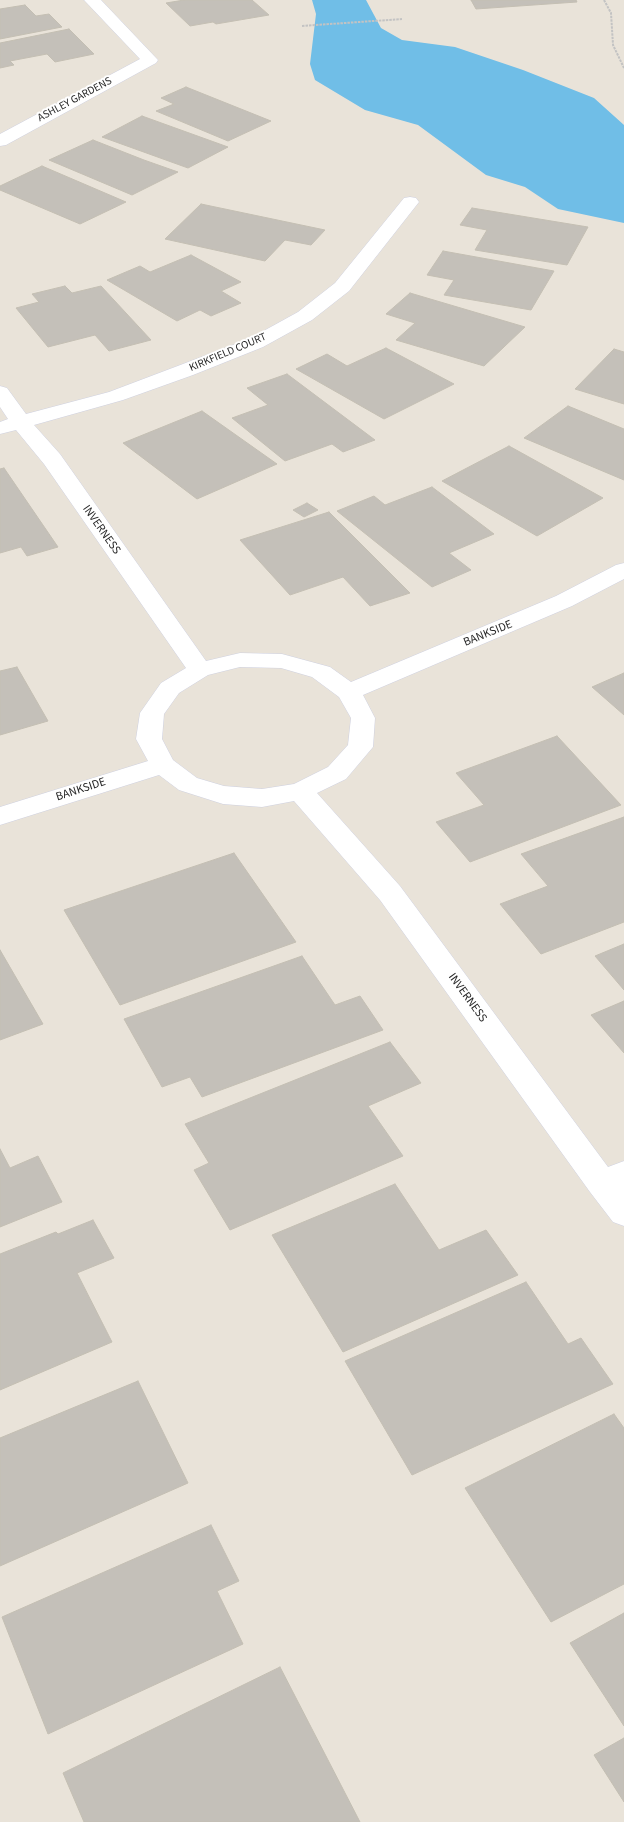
<!DOCTYPE html>
<style>
body{margin:0}
canvas{display:block;background:#e9e3d9}
</style>
<canvas width="624" height="1822"></canvas>
<script>
const c = document.querySelector('canvas').getContext('2d');
c.lineJoin = 'round';
function paint(path, color) { c.fillStyle = color; c.fill(path, 'evenodd'); }
const shape = rows => new Path2D(rows.map(r => 'M' + r).join(''));
function stroke(path, color, width, dash) { c.strokeStyle = color; c.lineWidth = width; c.lineCap = dash ? 'butt' : 'round'; c.setLineDash(dash || []); c.stroke(path); }
function write(font, color, halo, rows, align = 'center') {
  c.font = font + ' "Source Sans 3",sans-serif'; c.lineWidth = 4; c.setLineDash([]); c.textBaseline = 'middle'; c.strokeStyle = halo; c.fillStyle = color; for (const [text, x, y, turn = 0] of rows) {
    c.save(); c.translate(x, y); c.rotate((+turn || 0) * Math.PI / 180); c.textAlign = isNaN(turn) ? turn : align; if (halo) c.strokeText(text, 0, 0); c.fillText(text, 0, 0); c.restore();
  }
}
const water = shape([
 [312,0,366,0,381,28,402,40,455,47,523,70,594,98,624,125,624,223,558,209,525,187,486,175,418,125,365,110,315,80,310,64,316,14]
]);
const building = shape([
 [184,0,252,0,269,15,216,24,213,22,190,26,166,3,184,0],
 [471,0,576,0,577,2,476,9,471,0],
 [25,5,36,16,49,14,62,27,0,39,0,9,25,5],
 [69,29,94,54,55,62,47,54,10,61,14,65,0,68,0,43,69,29],
 [186,87,271,121,228,141,156,111,174,104,161,98,186,87],
 [142,116,228,147,188,168,102,137,142,116],
 [93,140,144,160,178,172,132,195,49,160,93,140],
 [42,166,126,202,80,224,0,190,0,186,42,166],
 [201,204,325,230,311,245,285,240,265,261,165,239,201,204],
 [472,208,588,227,567,265,475,250,487,230,460,225,472,208],
 [443,251,554,271,531,310,444,295,454,280,427,275,443,251],
 [191,255,241,282,221,291,241,303,211,316,200,310,177,321,107,280,140,266,150,272,191,255],
 [65,286,72,293,101,286,151,340,109,351,95,335,48,347,16,308,39,302,32,294,65,286],
 [410,293,525,327,484,366,396,340,415,323,386,314,410,293],
 [386,348,454,384,384,419,296,369,327,354,347,366,386,348],
 [614,349,624,352,624,404,575,389,614,349],
 [287,374,375,440,343,452,332,444,285,461,232,418,268,405,247,388,287,374],
 [568,406,624,429,624,480,524,438,568,406],
 [202,411,277,464,197,499,123,443,202,411],
 [509,446,603,498,537,536,442,481,509,446],
 [4,468,58,547,27,556,21,547,0,553,0,469,4,468],
 [432,487,494,534,449,553,471,570,432,587,337,511,374,496,385,505,432,487],
 [307,503,318,510,304,517,293,510,307,503],
 [329,512,410,593,370,606,343,577,290,595,240,540,329,512],
 [17,667,48,721,0,735,0,671,17,667],
 [624,673,624,715,592,687,624,673],
 [557,736,621,805,470,862,436,822,484,805,456,773,557,736],
 [624,817,624,922,541,954,500,904,548,886,521,854,624,817],
 [234,853,296,942,120,1005,64,910,234,853],
 [624,944,624,990,595,956,624,944],
 [0,950,43,1024,0,1040,0,950],
 [302,956,335,1005,360,996,383,1030,202,1097,190,1077,162,1087,124,1019,302,956],
 [624,1001,624,1053,591,1015,624,1001],
 [390,1042,421,1083,368,1106,403,1156,230,1230,194,1170,209,1163,185,1124,390,1042],
 [0,1149,10,1168,38,1156,62,1202,0,1227,0,1149],
 [395,1184,439,1250,486,1230,518,1275,343,1352,272,1235,395,1184],
 [93,1220,114,1258,77,1273,112,1342,0,1390,0,1254,56,1232,58,1234,93,1220],
 [526,1282,568,1344,581,1338,613,1384,412,1475,345,1361,526,1282],
 [138,1381,188,1483,0,1566,0,1438,138,1381],
 [614,1414,624,1428,624,1584,551,1622,465,1488,614,1414],
 [211,1525,239,1581,217,1591,243,1644,48,1734,2,1617,211,1525],
 [624,1613,624,1726,570,1643,624,1613],
 [280,1667,360,1822,84,1822,63,1773,280,1667],
 [624,1738,624,1802,594,1755,624,1738]
]);
const path = shape([
 [604,0,611,13,613,45,624,68],
 [302,26,402,19]
]);
const minor = shape([
 [84,0,101,0,158,60,156,63,6,145,0,146,0,134,140,59,84,0],
 [410,197,416,198,419,202,349,291,312,320,263,347,193,375,123,400,34,425,60,454,206,661,240,653,282,654,330,667,351,682,556,596,616,565,624,563,624,579,572,606,363,695,375,718,373,747,346,779,317,793,400,886,608,1167,624,1161,624,1226,613,1222,590,1192,380,900,294,801,262,807,223,804,179,790,159,775,0,825,0,807,148,761,136,739,140,713,161,683,186,668,44,464,16,430,0,434,0,422,8,419,0,407,0,386,7,388,26,414,109,392,249,339,298,312,335,283,404,198,410,197],
 [240,667,281,668,312,677,339,697,351,718,348,745,328,767,294,784,262,789,224,786,197,778,173,760,162,739,164,714,179,693,208,675,240,667]
]);
const farStreetnames = [
 ["ASHLEY GARDENS",75,100,-28],
 ["KIRKFIELD COURT",228,353,-23]
];
const streetNames = [
 ["INVERNESS",101,530,55],
 ["BANKSIDE",488,634,-22],
 ["BANKSIDE",81,790,-18],
 ["INVERNESS",467,998,54]
];
paint(water, '#70bee7');
paint(building, '#c4c0b9');
stroke(building, '#c4bfb3', 1);
stroke(minor, '#ced0df', 1);
stroke(path, '#c3c3c3', 2, [2.5, 1]);
paint(minor, '#fff');
write('11px', '#272727', '#fff', farStreetnames);
write('12px', '#272727', '#fff', streetNames);
</script>
